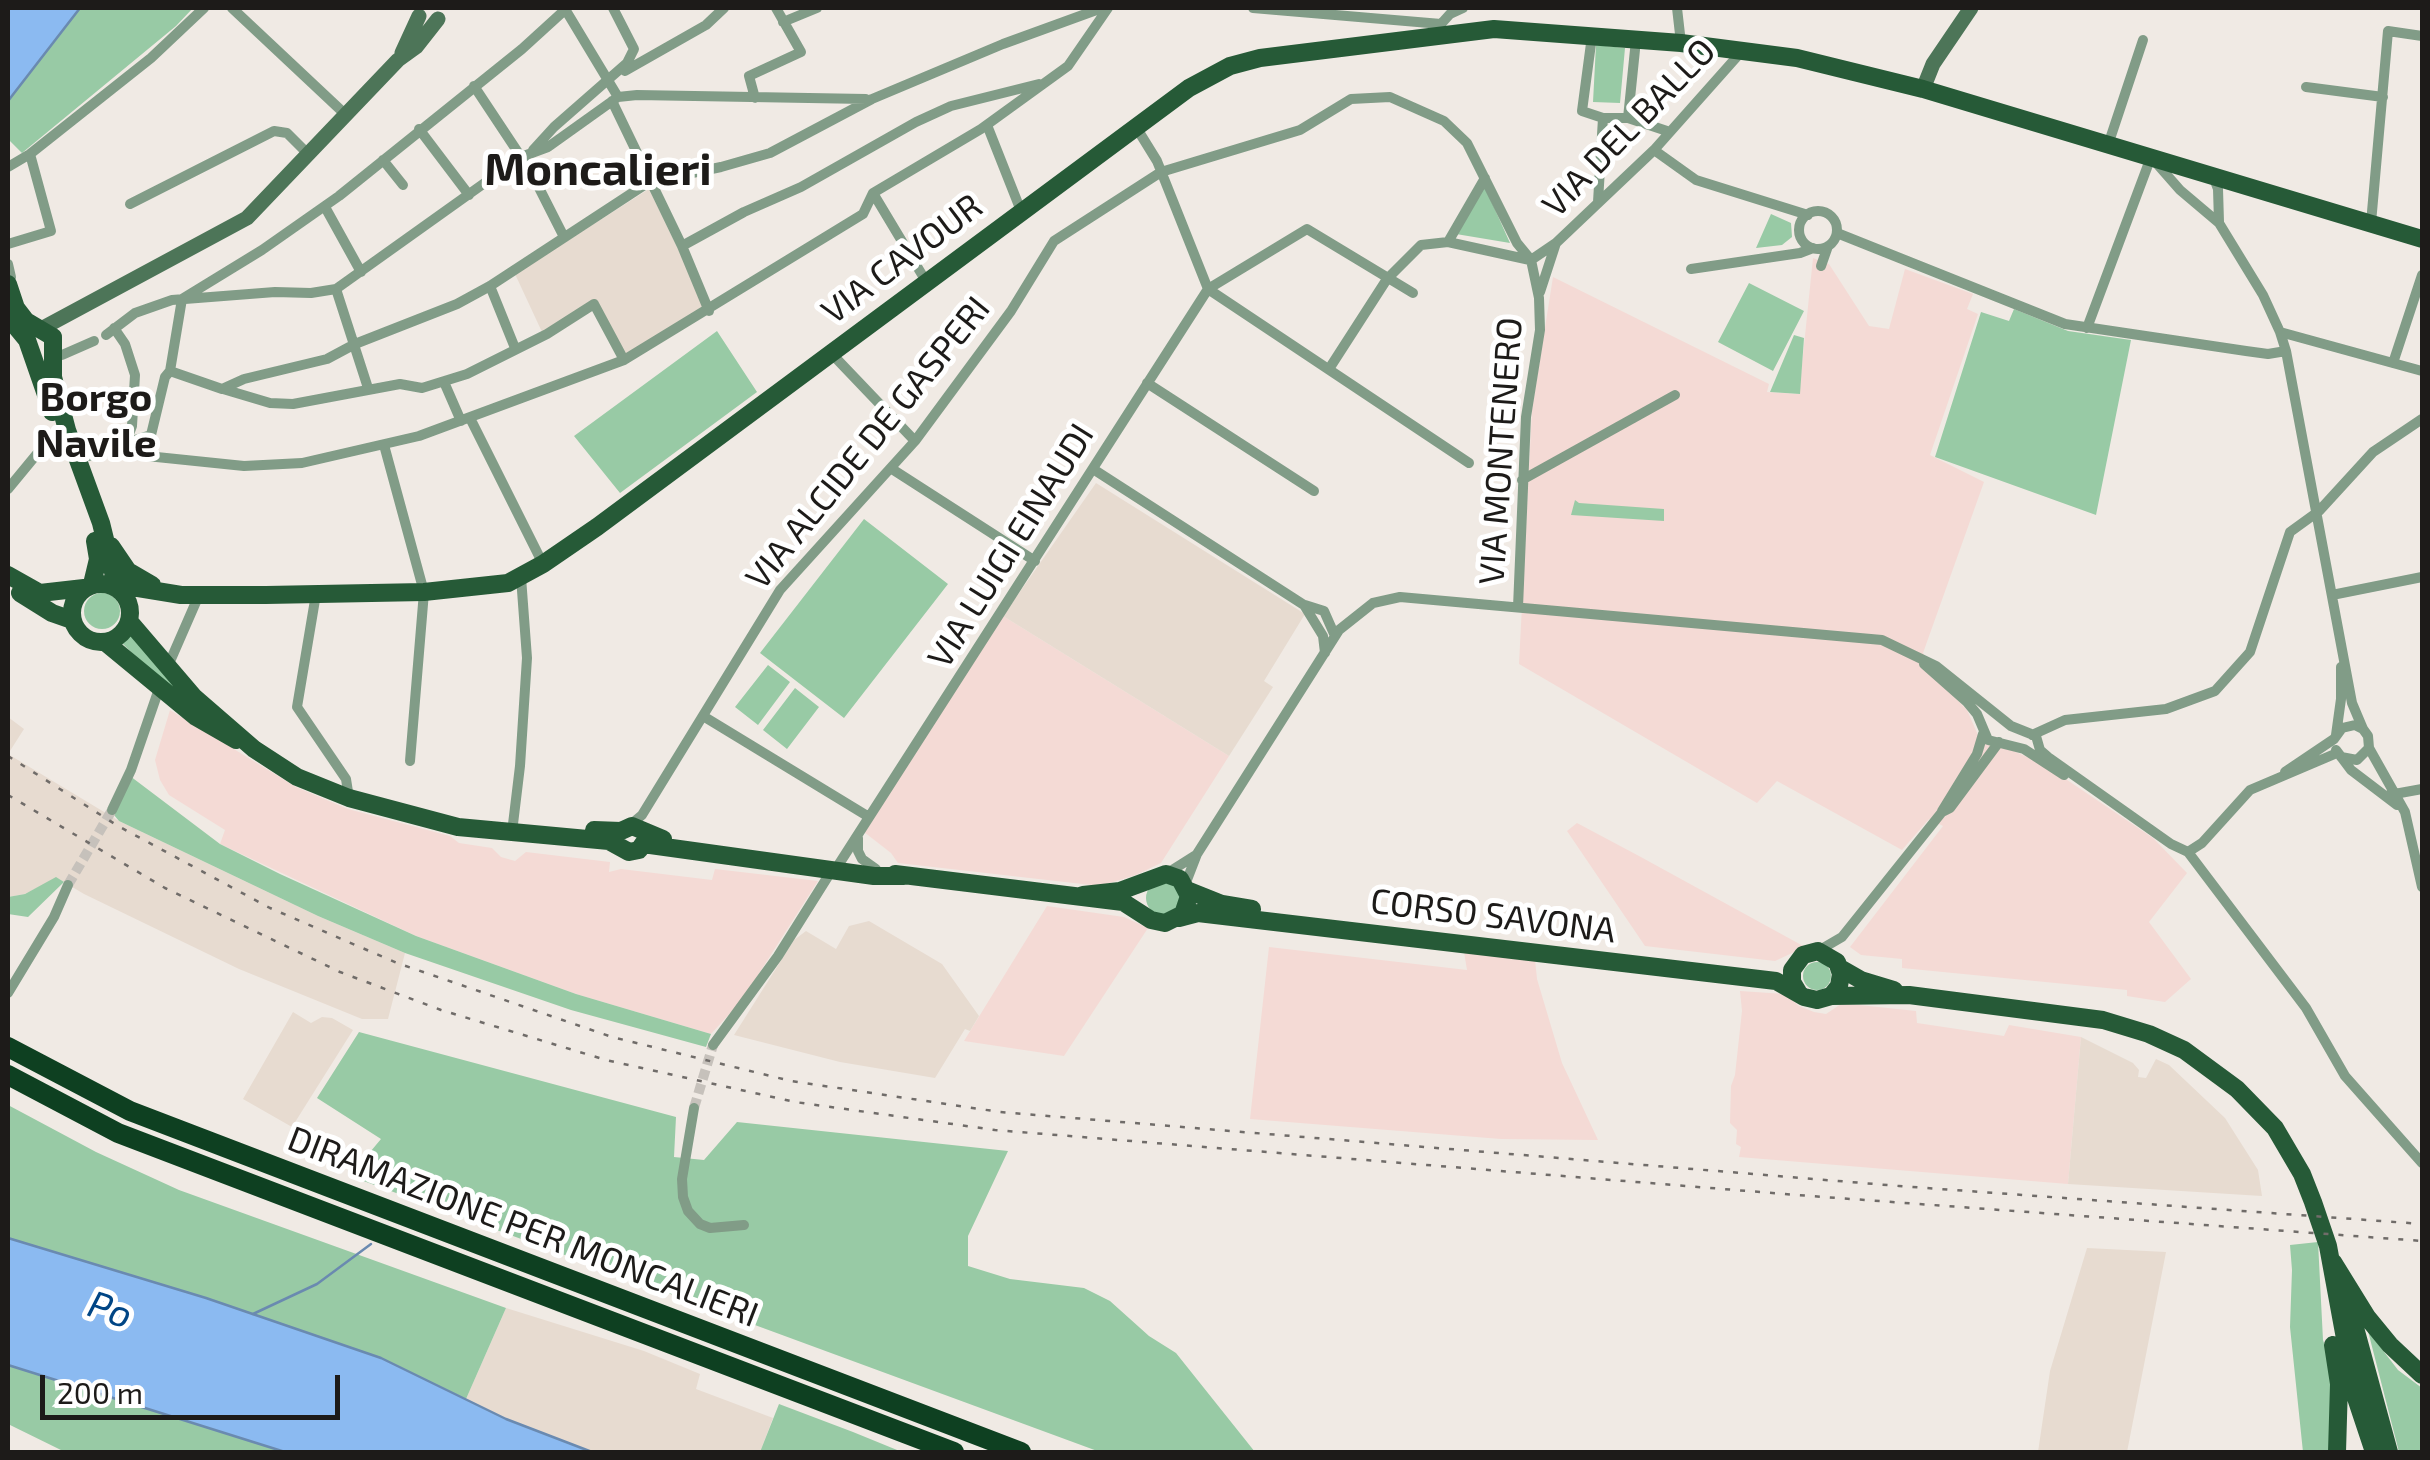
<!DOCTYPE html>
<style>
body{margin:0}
#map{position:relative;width:2430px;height:1460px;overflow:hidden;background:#f0eae4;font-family:"Exo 2",sans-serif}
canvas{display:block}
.frame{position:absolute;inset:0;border:10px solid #1d1b19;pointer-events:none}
.scale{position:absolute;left:40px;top:1375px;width:300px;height:45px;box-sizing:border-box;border:5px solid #1d1b19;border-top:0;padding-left:12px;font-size:30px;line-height:35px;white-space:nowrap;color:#1d1b19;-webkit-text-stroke:8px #fff;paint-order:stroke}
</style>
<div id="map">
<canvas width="2430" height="1460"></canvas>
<div class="frame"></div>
<div class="scale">200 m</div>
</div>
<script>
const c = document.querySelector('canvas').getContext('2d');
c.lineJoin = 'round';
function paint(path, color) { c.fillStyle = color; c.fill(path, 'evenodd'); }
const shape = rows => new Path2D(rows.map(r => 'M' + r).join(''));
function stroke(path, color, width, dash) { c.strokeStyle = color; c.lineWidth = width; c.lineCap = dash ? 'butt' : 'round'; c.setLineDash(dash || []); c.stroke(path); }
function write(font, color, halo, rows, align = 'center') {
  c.font = font + ' "Exo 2",sans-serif'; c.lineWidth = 10; c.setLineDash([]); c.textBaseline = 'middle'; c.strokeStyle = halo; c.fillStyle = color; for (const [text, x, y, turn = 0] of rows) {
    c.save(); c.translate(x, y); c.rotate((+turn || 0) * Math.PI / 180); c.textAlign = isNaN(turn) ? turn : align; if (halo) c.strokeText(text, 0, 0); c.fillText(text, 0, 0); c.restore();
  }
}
const commercial = shape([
 [1813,258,1829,264,1869,326,1889,329,1905,269,1973,294,1967,309,1978,314,1930,455,1984,482,1923,653,1945,687,1967,710,1978,735,2045,765,2153,838,2187,873,2149,922,2191,979,2165,1002,2127,996,2127,990,1902,968,1902,959,1861,955,1850,947,1943,826,1929,819,1902,850,1777,781,1757,803,1519,664,1532,410,1553,277,1769,384,1767,392,1799,394],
 [1003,616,1229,756,1161,863,1136,875,1100,886,898,863,891,853,864,832],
 [170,710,296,787,348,809,450,836,459,843,492,848,501,857,515,861,526,852,610,862,609,872,621,869,712,880,715,869,818,881,742,1000,711,1034,576,994,416,936,220,844,225,830,169,795,160,780,155,760],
 [1577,823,1639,856,1805,947,1775,961,1645,946,1567,831],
 [1047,906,1124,917,1148,928,1064,1056,964,1041],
 [1269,947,1467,970,1464,952,1535,960,1537,979,1562,1063,1598,1140,1501,1139,1250,1119],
 [1740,991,1785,994,1799,1006,1814,1012,1826,1014,1841,1004,1859,1005,1916,1011,1917,1023,2004,1036,2009,1025,2081,1037,2068,1184,1739,1157,1741,1147,1736,1144,1737,1130,1730,1123,1731,1086,1735,1075,1742,1011]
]);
const built = shape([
 [649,189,706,307,625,356,595,303,542,332,515,274],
 [1096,483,1305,614,1264,681,1273,687,1229,756,1003,616],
 [8,717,24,729,8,754,119,821,318,916,405,953,388,1019,362,1019,239,969,84,894,57,878,25,894,8,897],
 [869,921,942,964,979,1016,970,1031,965,1029,935,1078,840,1062,734,1035,794,940,806,931,836,949,849,926],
 [293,1012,311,1023,322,1017,332,1018,353,1030,292,1127,243,1099],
 [2081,1037,2133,1063,2139,1070,2138,1077,2146,1078,2156,1059,2169,1065,2225,1118,2258,1170,2262,1196,2068,1184],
 [2087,1248,2166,1252,2127,1452,2038,1452,2050,1371],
 [506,1308,644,1351,700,1374,696,1389,773,1418,760,1452,592,1452,506,1419,466,1399]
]);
const green = shape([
 [80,8,193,8,176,26,22,153,8,139,8,101],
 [1596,45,1625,48,1620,103,1593,102],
 [1484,185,1510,243,1456,234],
 [1771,214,1791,223,1792,237,1782,245,1756,248],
 [1749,283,1804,311,1773,371,1718,342],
 [2014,309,2068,331,2131,340,2096,515,1935,457,1981,312,2009,321],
 [717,331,757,392,620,493,574,436],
 [1794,335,1804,338,1800,394,1770,392],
 [1575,500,1579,503,1664,509,1664,521,1571,515],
 [864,519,948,584,844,718,760,653],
 '84 611a18 18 0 1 1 36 0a18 18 0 1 1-36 0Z',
 [131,635,199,708,146,667,121,642],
 [768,665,790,682,758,725,735,707],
 [795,688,819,707,787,749,763,730],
 [130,776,220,844,280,874,416,936,576,994,711,1034,706,1047,571,1010,405,953,318,916,119,821,114,815],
 [56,877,64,882,28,917,8,914,8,897,25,894],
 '1146 898a17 17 0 1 1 34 0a17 17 0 1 1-34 0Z',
 '1803 976a14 14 0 1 1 28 0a14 14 0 1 1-28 0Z',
 [359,1032,676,1117,674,1157,704,1160,737,1122,1008,1151,968,1236,968,1266,1010,1279,1084,1288,1110,1301,1149,1336,1176,1353,1255,1452,1100,1452,350,1176,381,1139,317,1098],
 [8,1105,96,1152,179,1190,506,1308,466,1399,381,1358,206,1298,8,1238],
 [2318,1242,2323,1340,2335,1378,2333,1452,2303,1452,2290,1327,2292,1270,2290,1245],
 [2368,1331,2398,1370,2422,1388,2422,1452,2399,1452],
 [8,1365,285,1452,65,1452,8,1424],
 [779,1404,853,1432,902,1452,760,1452]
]);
const water = shape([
 [8,8,80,8,8,101,8,8],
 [8,1238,206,1298,381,1358,506,1419,592,1452,285,1452,8,1365,8,1238]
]);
const stream = shape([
 [253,1314,317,1284,371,1244]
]);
const streetTunnel = shape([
 [68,885,112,810],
 [694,1108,713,1045]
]);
const street = shape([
 [232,8,346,115],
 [1253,8,1441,24],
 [1677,8,1681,43],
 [565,9,618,97],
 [783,22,817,8],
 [1441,24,1450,14,1463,8],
 [1592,36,1582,111,1603,118,1628,118,1636,40],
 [625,71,706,25,724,8],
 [474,86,531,172,564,237],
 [2306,87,2383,97],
 [755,98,749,76,801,52,776,8],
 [612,101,682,246],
 [1628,118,1670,132],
 [987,125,1021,211],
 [1136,127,1157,161,1208,289,1469,463],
 [419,129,469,195],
 [2108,145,2143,40],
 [533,150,554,127,627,63,634,49,613,8],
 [1654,150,1696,180,1808,215],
 [383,160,403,185],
 [8,167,30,154,151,58,204,8],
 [2213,176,2218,189,2219,222],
 [873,193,927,283],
 [1598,202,1603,118],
 [130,204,274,131,287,133,309,155],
 [325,207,361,272],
 '1799 230a19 19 0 1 1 38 0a19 19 0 1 1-38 0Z',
 [2371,223,2388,31,2422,36],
 [1837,233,2065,324,2246,351,2268,354,2286,351],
 [1448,242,1485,178],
 [8,244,51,231,30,154],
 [1531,260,1556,243,1654,150,1742,51],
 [8,264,11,277,9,285],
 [1821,266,1828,246],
 [1691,269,1800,253,1813,248],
 [490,286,515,348],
 [336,289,368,388],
 [1540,292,1556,243],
 [182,299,262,250,339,196,522,49,567,8],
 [709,311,682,246,744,212,801,187,916,122,951,106,1039,84],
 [2087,328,2151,157,2180,190,2219,223,2263,295,2280,332,2286,351,2352,703,2363,729],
 [2280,332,2422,371],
 [106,335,135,313,172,300,275,292,311,293,336,289,521,157,548,147,618,97,637,95,866,99],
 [831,353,915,441],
 [62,355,94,341],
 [2393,363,2422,275],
 [1329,369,1387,279,1421,245,1448,242,1530,260],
 [170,371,182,299],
 [444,382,461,421],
 [1147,383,1314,491],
 [223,389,270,403,293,404,400,384,422,388,467,374,547,334,594,304,624,360],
 [470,418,543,564],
 [119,445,151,435,165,377,170,371,222,389,244,379,327,359,355,344,457,304,490,286,649,182,721,167,770,153,872,99,1003,44,1102,8],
 [384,445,424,592,410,761],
 [108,452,244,466,302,463,419,436,624,360,863,214,873,193,981,129,1068,66,1108,8],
 [78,458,108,452,129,434,132,426,135,375,125,344,114,328],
 [892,469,1035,561],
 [1093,469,1304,605,1323,636,1325,653],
 [1522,480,1675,395],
 [8,489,41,449],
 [316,594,297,707,346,779,349,798],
 [2332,595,2422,577],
 [1305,605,1324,611,1335,636],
 [1924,664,1967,702,1977,714,1988,740,2024,749,2064,775],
 [168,666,199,595],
 [703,716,869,817],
 [2032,735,2065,720,2166,709,2215,691,2250,652,2290,532,2319,511,2373,452,2422,419],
 [2336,735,2341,699,2341,667],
 [2336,750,2351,770,2397,805],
 [2341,757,2357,760,2369,748],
 [2285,772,2334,739,2342,728,2355,725,2363,729,2368,736,2369,748,2405,812,2422,887],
 [2389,795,2422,789],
 [112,810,131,770,160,686],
 [1942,811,1977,754,1983,734],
 [513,824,520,766,527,658,521,577],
 [629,826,642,815,780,590,915,441,1011,311,1054,241,1161,172,1300,130,1351,99,1390,97,1444,121,1467,143,1517,243,1531,260,1539,298,1540,330,1526,417,1518,607],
 [858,838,858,851,862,859,876,869],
 [2188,852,2202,843,2250,790,2337,753],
 [839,864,1208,289,1307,229,1413,293],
 [1166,874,1196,855],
 [1185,885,1197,854,1339,630,1373,603,1400,597,1882,640,1936,666,2011,726,2036,736,2040,750,2048,757,2171,844,2188,852,2306,1008,2345,1076,2422,1163],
 [1818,951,1842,937,1942,812,1950,808,1999,742],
 [8,993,54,917,68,885],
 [713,1045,778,956,832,870],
 [694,1108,682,1179,683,1197,688,1211,700,1224,710,1228,744,1225]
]);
const secondary = shape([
 [402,53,419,16],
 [1923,89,1933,64,1971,8],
 [39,330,247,218,398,60,416,47,438,19]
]);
const primary = shape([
 [8,284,16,308,26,321,53,337,53,377,67,430,101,523,117,588],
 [8,317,27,340,52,412],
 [111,546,128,571,152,585],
 [8,575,40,593,84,588],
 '72 613a29 29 0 1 1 58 0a29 29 0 1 1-58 0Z',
 [92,584,98,559,95,541],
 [117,588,132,587,181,595,266,595,424,592,508,583,543,564,597,527,1189,88,1230,66,1260,58,1494,29,1681,43,1797,58,1923,89,2422,239],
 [20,593,52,613,72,620],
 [129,621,194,697,254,749,297,777,349,798,458,827,609,841,629,852,639,850,643,844,874,876,904,876],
 [105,642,196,717,236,740],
 [594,830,621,831,632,826,663,839],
 [895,874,1123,902,1151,920,1165,923,1183,914,1189,896,1180,879,1166,874,1120,891,1083,895],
 [1187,890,1222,904,1252,909],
 [1179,918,1198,913,1776,981,1804,997,1817,1000,1831,996,1839,986,1841,974,1837,962,1818,951,1803,955,1792,970,1792,982,1798,992],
 [1840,968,1861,980,1894,990],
 [1831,996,1909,995,2103,1020,2149,1034,2184,1050,2237,1089,2275,1128,2302,1174,2313,1202,2328,1246,2356,1398,2374,1452],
 [2333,1262,2367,1317,2390,1345,2422,1375],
 [2348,1302,2389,1452],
 [2333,1345,2339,1384,2337,1452]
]);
const highway = shape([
 [8,1047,130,1111,1021,1452],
 [8,1075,118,1133,954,1452]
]);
const rail = shape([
 [8,756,118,826,270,908,397,963,612,1037,791,1081,1000,1112,1899,1186,2422,1224],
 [8,795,165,888,340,972,441,1010,606,1060,795,1102,995,1130,1797,1195,2422,1241]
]);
const streetNames = [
 ["VIA DEL BALLO",1629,128,-46],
 ["VIA CAVOUR",902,259,-37],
 ["VIA ALCIDE DE GASPERI",868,443,-51],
 ["VIA MONTENERO",1501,451,-86],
 ["VIA LUIGI EINAUDI",1011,546,-58],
 ["CORSO SAVONA",1493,916,7],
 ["DIRAMAZIONE PER MONCALIERI",523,1227,21]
];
const waterNames = [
 ["Po",110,1310,19]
];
const quarterNames = [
 ["Borgo",96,398],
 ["Navile",96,444]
];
const districtNames = [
 ["Moncalieri",598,170]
];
paint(commercial, '#f4dad5');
paint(built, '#e7dbd0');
paint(green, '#98caa5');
paint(water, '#8bbaf1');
stroke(water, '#6a8ab0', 2.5);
stroke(stream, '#6a8ab0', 2.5);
stroke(streetTunnel, '#c6c1bb', 10, [10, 5]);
stroke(street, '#819c87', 10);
stroke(secondary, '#4d7558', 15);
stroke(primary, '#265a37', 18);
stroke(highway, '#0e4021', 20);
stroke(rail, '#706c69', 2.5, [5, 10]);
write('35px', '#1d1b19', '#fff', streetNames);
write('italic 38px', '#004585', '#fff', waterNames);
write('bold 40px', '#1d1b19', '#fff', quarterNames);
write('bold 45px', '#1d1b19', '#fff', districtNames);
</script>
